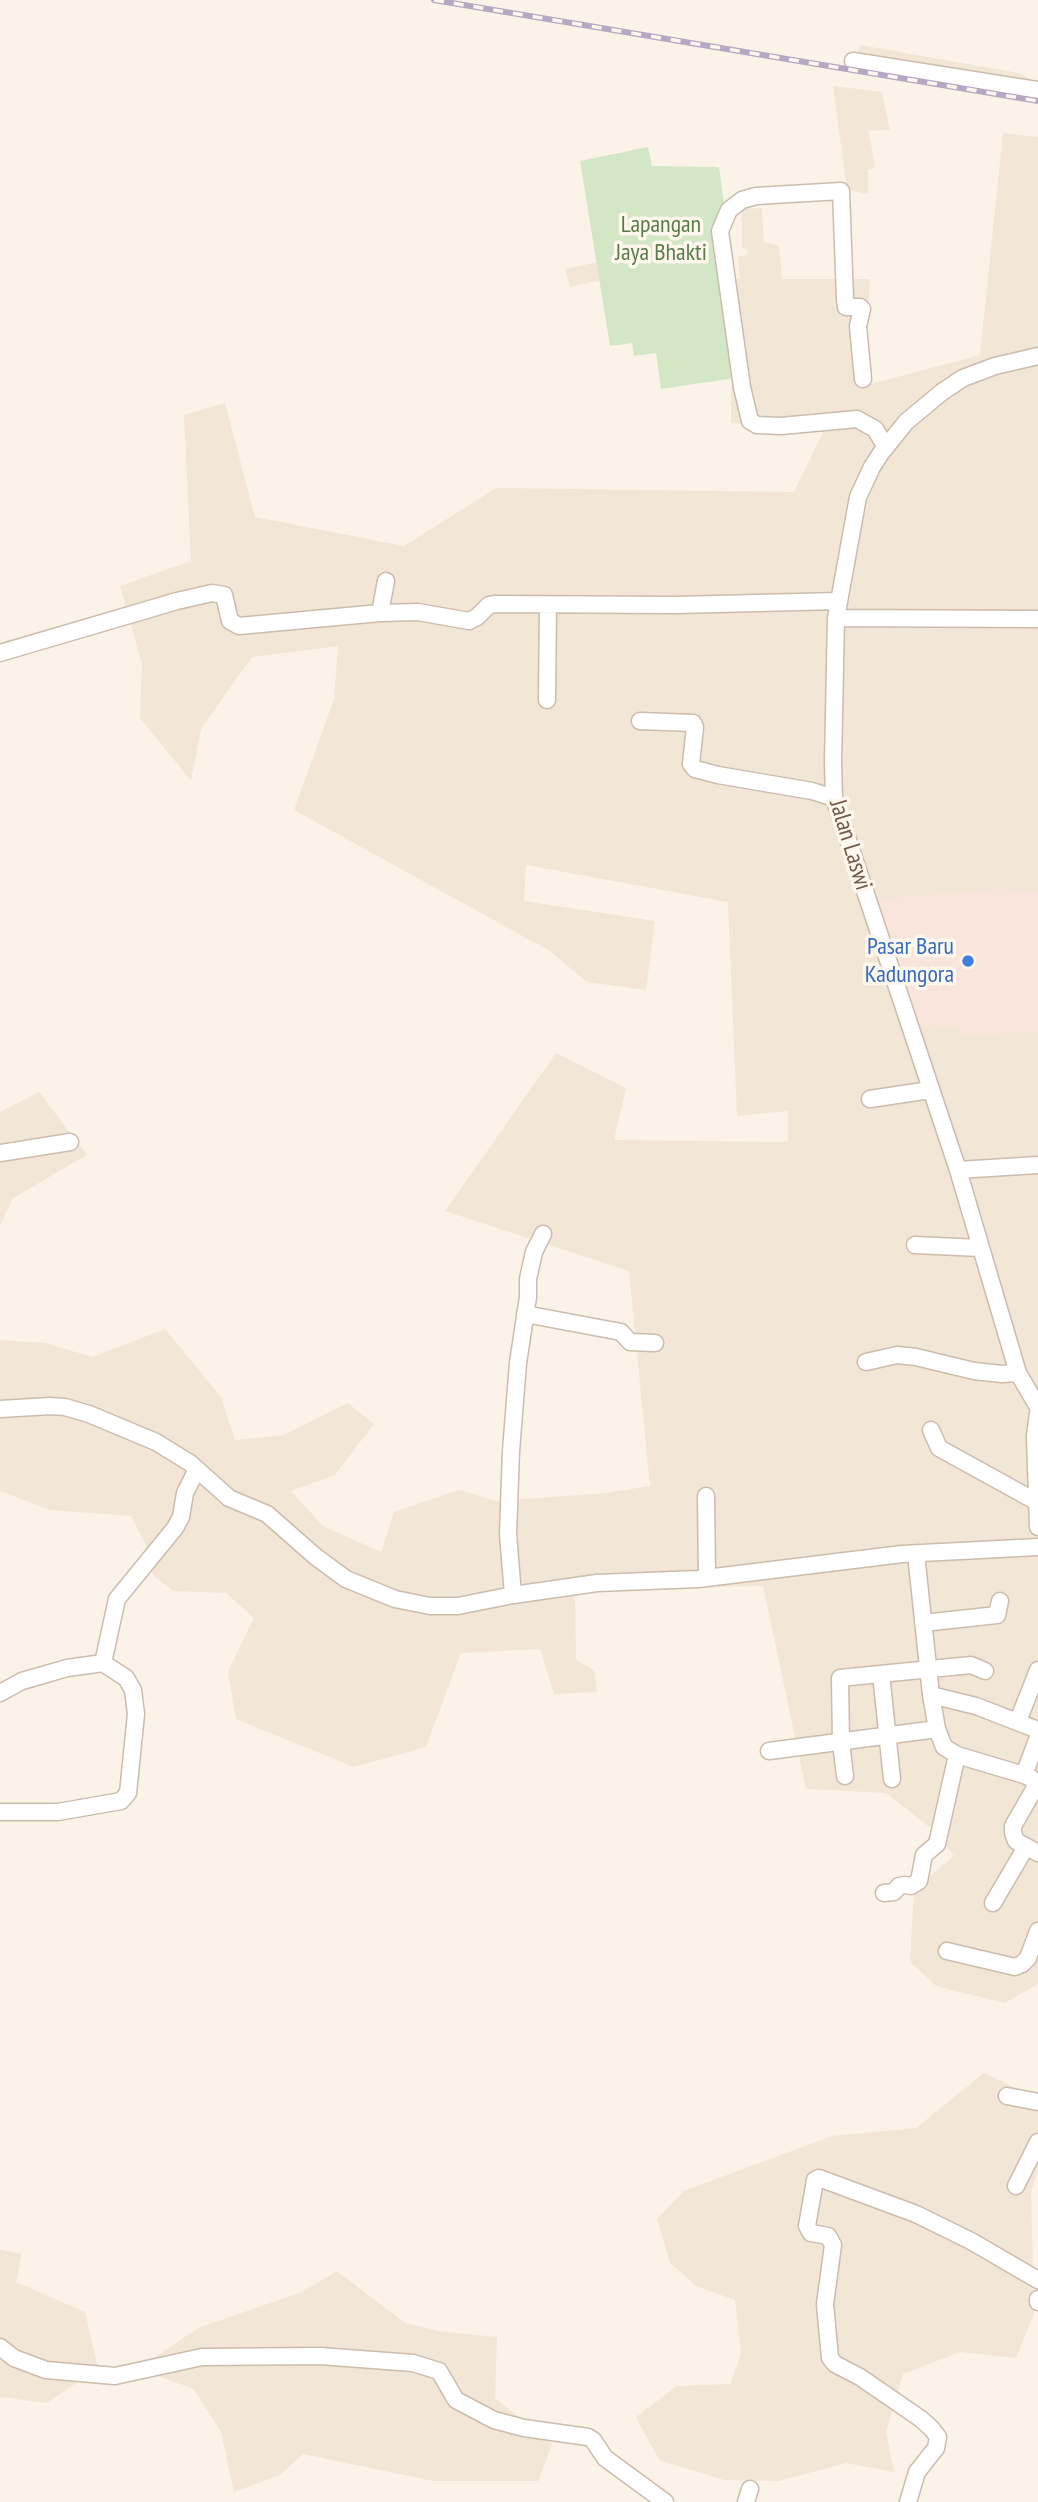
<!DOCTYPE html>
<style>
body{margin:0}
canvas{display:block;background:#fbf3e7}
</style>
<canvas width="1038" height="2502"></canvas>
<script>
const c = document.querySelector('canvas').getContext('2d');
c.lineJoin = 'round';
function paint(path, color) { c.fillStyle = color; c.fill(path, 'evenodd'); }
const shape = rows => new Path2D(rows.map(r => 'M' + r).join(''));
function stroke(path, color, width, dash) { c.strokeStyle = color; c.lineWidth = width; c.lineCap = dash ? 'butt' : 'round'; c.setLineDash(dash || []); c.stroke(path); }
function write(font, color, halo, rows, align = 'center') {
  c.font = font + ' "PT Sans Narrow",sans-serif'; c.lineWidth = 7; c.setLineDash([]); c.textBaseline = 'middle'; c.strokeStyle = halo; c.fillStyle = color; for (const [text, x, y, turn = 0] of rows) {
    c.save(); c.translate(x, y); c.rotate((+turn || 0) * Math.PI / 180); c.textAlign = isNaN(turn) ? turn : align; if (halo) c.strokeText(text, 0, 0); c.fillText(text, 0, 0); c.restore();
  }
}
const residential = shape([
 [860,45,1019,73,1031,79,1029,88,857,59],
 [833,86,882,92,890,130,869,131,875,168,868,169,868,194,847,190],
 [1003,133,1038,137,1038,1984,1005,2003,936,1986,910,1962,914,1889,954,1856,932,1829,886,1793,806,1789,763,1586,575,1591,576,1660,594,1670,597,1692,554,1694,540,1649,461,1653,426,1747,354,1767,236,1719,228,1671,254,1618,226,1593,173,1591,153,1575,146,1545,131,1516,50,1510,0,1491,0,1340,45,1343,93,1357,165,1329,221,1397,235,1440,284,1435,348,1403,374,1424,335,1475,291,1491,323,1526,381,1552,394,1512,459,1490,496,1501,606,1493,650,1486,629,1271,445,1211,556,1053,626,1088,614,1140,788,1142,788,1111,737,1116,728,902,526,865,524,901,655,921,646,990,587,982,550,951,294,810,334,699,338,646,252,657,201,729,191,781,140,718,142,664,120,586,191,561,184,415,225,403,255,517,404,546,496,488,794,492,823,432,731,423,732,279,740,279,738,256,747,255,748,251,742,247,742,209,762,208,764,242,779,246,782,279,870,279,863,386,980,355],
 [613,259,615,277,570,287,565,269],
 [39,1092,87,1155,13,1198,0,1226,0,1112],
 [984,2073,1038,2099,1038,2170,1031,2192,1034,2314,1016,2358,960,2352,903,2374,886,2432,894,2472,846,2463,779,2481,724,2480,659,2460,636,2417,677,2386,730,2384,741,2354,735,2300,696,2286,670,2263,657,2219,684,2191,832,2136,916,2128],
 [0,2250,22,2254,16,2282,85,2312,98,2368,47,2403,0,2397],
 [337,2271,405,2323,438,2331,497,2337,495,2398,552,2444,538,2481,433,2481,303,2454,280,2475,234,2492,221,2432,194,2389,138,2369,198,2328,302,2292]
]);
const commercial = shape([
 [1002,889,1038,892,1038,1032,963,1035,955,1027,919,1024,878,899]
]);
const green = shape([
 [648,147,652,166,719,167,748,376,661,389,656,353,634,356,632,343,610,346,580,161]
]);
const minor = shape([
 [853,61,1038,90],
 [1038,356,995,366,963,378,942,392,906,422,881,453,872,467,858,497,836,618,833,762,834,798,958,1170,1018,1373,1038,1407],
 [863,379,858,326,862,309,860,307,846,307,845,299,841,191,756,196,742,200,729,210,720,231,742,387,750,421,757,425,781,426,857,419,875,429,886,447],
 [380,613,386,581],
 [836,618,1038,619],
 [0,653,177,601,212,593,224,595,230,621,239,626,380,613,418,612,469,621,477,617,489,605,494,604,676,605,838,601],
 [547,700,548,605],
 [640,721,693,723,695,727,691,764,695,769,718,775,812,791,834,798],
 [870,1099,930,1090],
 [0,1153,70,1142],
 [958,1170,1038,1165],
 [915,1245,980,1248],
 [525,1314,621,1332,630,1342,655,1343],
 [866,1362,897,1355,916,1357,974,1371,1002,1374,1018,1373],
 [0,1409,50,1406,65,1407,89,1414,156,1442,190,1463,229,1498,267,1514,316,1557,346,1579,395,1599,430,1606,458,1606,513,1595,597,1583,698,1579,902,1554,1038,1547],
 [1038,1413,1035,1436,1038,1527],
 [931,1430,939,1448,1037,1502],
 [706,1496,707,1578],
 [916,1554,931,1695,937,1729,944,1747,957,1755,1024,1775,1031,1778,1038,1787],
 [513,1595,508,1534,511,1451,518,1363,528,1297,528,1279,534,1252,543,1234],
 [923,1623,997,1615,1000,1601],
 [881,1674,892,1779],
 [0,1693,22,1681,43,1675,67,1668,103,1663,117,1599,175,1528,181,1517,185,1493,197,1469],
 [931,1695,976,1706,1038,1730],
 [1018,1721,1038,1670],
 [769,1751,937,1729],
 [1024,1775,1038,1737],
 [845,1776,841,1742,840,1678,971,1665,985,1671],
 [1036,1786,1013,1826,1013,1833,1016,1841,1038,1853],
 [0,1812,58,1812,121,1801,128,1793,136,1714,133,1690,126,1678,103,1663],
 [884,1893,894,1892,899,1886,905,1885,911,1886,919,1881,924,1855,937,1844,957,1755],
 [993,1903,1026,1847],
 [947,1951,1015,1967,1022,1964,1028,1958,1038,1931],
 [1007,2096,1038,2102],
 [1016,2186,1038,2142],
 [1038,2299,1038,2302],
 [0,2347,14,2358,46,2370,115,2376,202,2357,320,2356,413,2363,439,2371,456,2400,494,2420,524,2428,588,2437,593,2440,605,2458,665,2502],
 [746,2502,750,2489],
 [908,2502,917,2472,936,2448,938,2437,932,2429,921,2419,860,2377,835,2364,830,2358,825,2304,833,2245,828,2236,811,2233,807,2226,815,2180,819,2178,916,2214,971,2241,1038,2280]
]);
const rail = shape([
 [434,0,1038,101]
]);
const markers = [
 [968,961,7,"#3f7fe0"]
];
const parkNames = [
 ["Lapangan",661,225],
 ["Jaya Bhakti",661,253]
];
const streetNames = [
 ["Jalan Laswi",850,845,73]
];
const shopNames = [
 ["Pasar Baru",954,947],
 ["Kadungora",954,975]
];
paint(residential, '#f2e6d6');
paint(commercial, '#fae5dc');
paint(green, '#d3e7c6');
stroke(minor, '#ccbcae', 19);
stroke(minor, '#fff', 16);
stroke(rail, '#b7a6c4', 6);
stroke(rail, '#fef7ed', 3.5, [10]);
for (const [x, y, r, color] of markers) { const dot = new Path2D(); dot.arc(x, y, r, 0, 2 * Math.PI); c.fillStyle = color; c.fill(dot); stroke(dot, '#fef7ed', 2.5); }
write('24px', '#577c49', '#fef7ed', parkNames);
write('24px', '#725b4d', '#fef7ed', streetNames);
write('24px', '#366cbe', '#fef7ed', shopNames, 'right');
</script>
